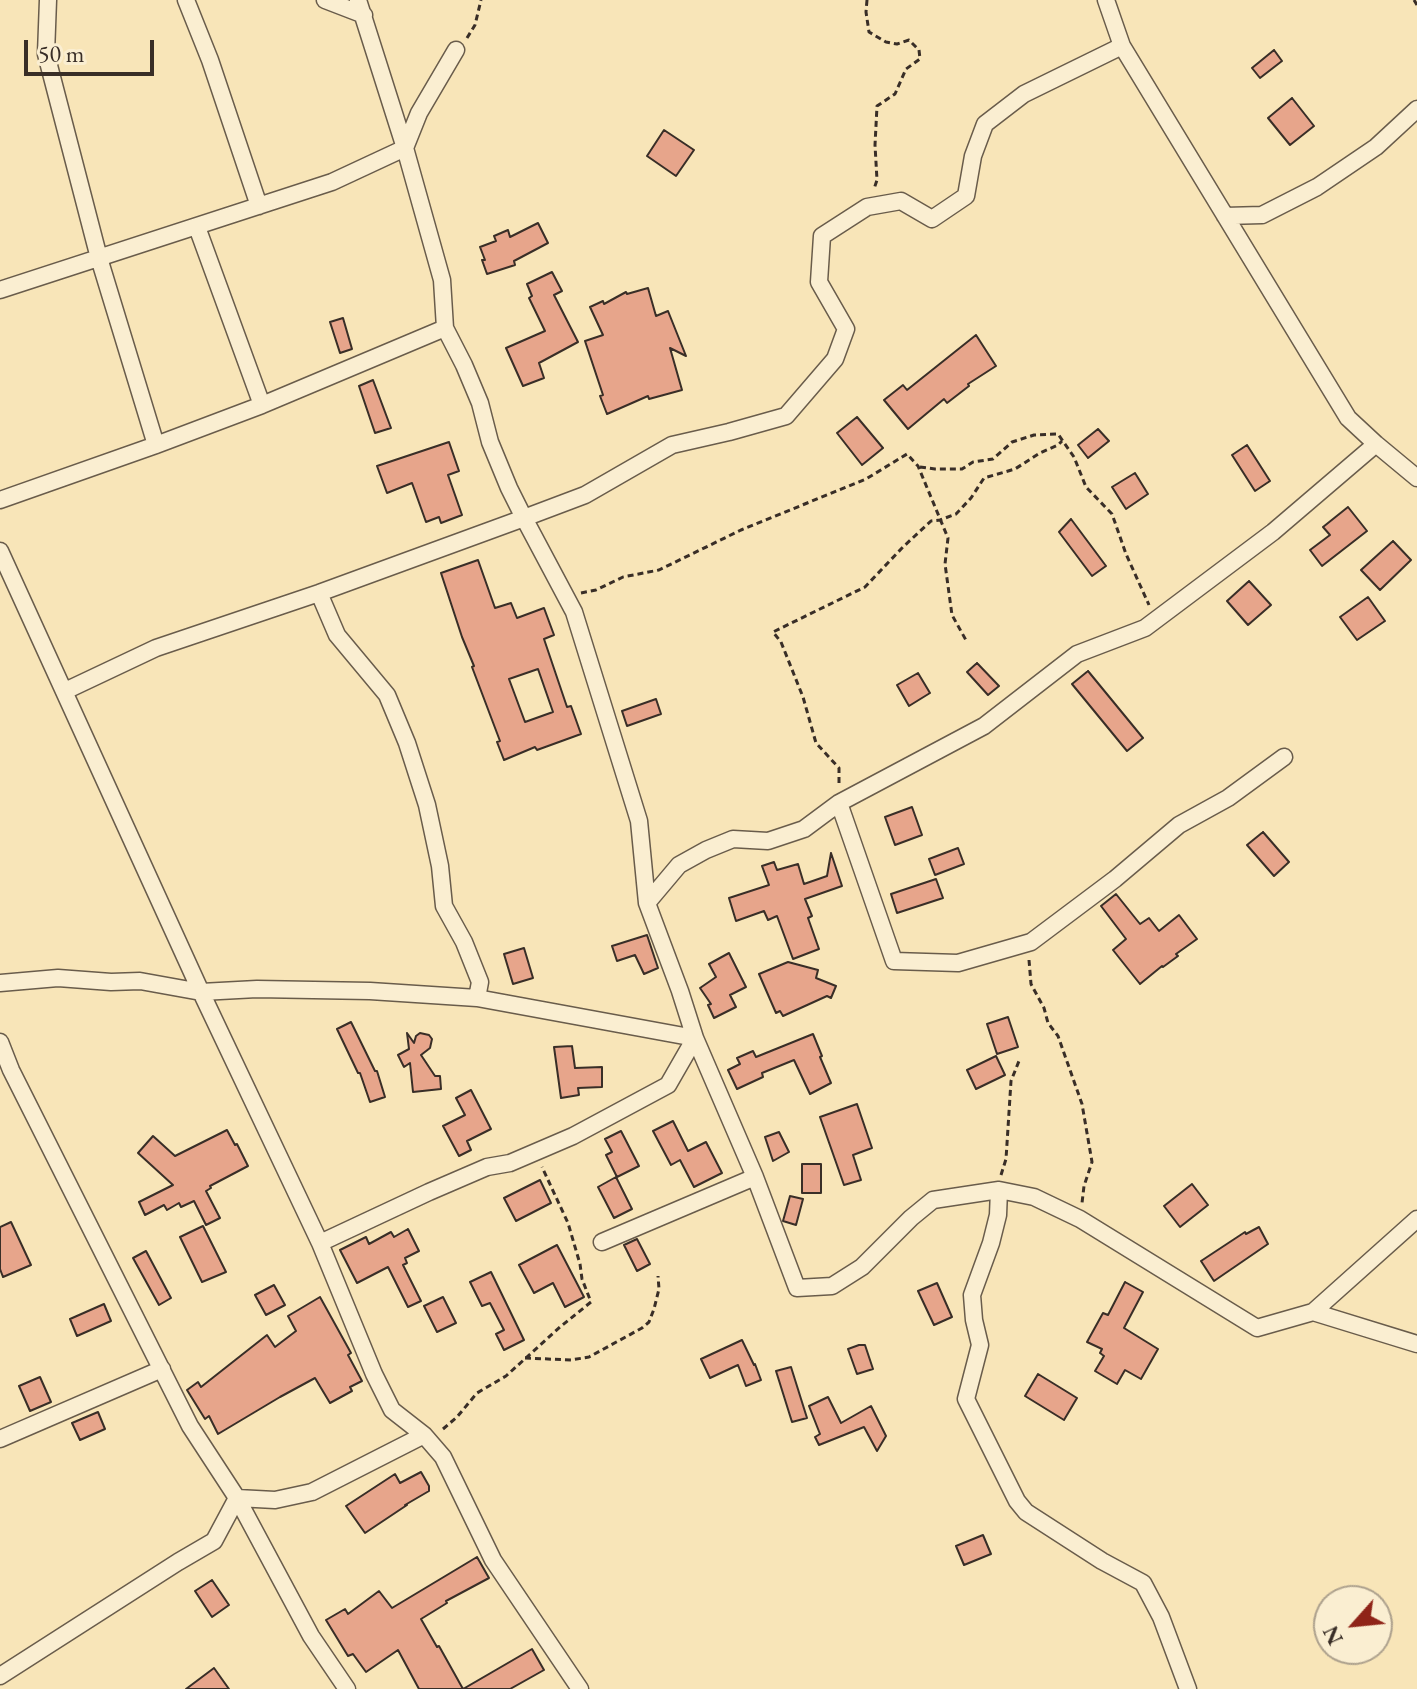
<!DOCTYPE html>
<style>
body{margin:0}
#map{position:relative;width:1417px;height:1689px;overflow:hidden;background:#f8e5b8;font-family:"EB Garamond",serif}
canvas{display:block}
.north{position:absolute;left:1313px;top:1585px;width:80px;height:80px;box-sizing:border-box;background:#faeed1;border:2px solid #ada18d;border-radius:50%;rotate:243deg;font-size:22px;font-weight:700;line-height:32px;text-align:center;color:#392e27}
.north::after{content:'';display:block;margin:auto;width:28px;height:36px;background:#8f2418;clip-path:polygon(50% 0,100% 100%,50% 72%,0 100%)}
.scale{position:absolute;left:24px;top:40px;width:130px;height:36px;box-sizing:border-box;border:4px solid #392e27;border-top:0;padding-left:10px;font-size:24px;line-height:28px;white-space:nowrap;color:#392e27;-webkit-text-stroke:6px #faeed1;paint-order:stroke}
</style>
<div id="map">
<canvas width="1417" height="1689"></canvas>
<div class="north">N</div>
<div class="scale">50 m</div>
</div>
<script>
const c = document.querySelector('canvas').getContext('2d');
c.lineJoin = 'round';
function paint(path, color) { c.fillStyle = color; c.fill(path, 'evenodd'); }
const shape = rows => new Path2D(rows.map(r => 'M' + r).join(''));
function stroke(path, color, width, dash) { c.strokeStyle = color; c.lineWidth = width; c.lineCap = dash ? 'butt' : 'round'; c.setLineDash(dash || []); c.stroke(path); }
const building = shape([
 [1274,50,1282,61,1260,78,1252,68,1274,50],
 [1292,98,1314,126,1290,145,1268,118,1292,98],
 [664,130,694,150,676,176,647,156,664,130],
 [538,223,548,243,514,261,515,265,487,274,482,260,485,260,480,247,496,241,494,236,508,230,510,237,538,223],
 [552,272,562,291,554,295,578,342,539,363,544,378,523,386,506,348,545,331,529,298,532,296,527,284,552,272],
 [648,288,656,316,668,311,686,356,670,348,682,390,649,399,648,396,607,414,600,396,603,395,585,341,603,335,590,307,603,301,604,304,626,292,627,294,648,288],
 [343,318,352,349,340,353,330,322,343,318],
 [976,335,996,366,968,384,969,386,947,403,944,399,908,429,884,400,903,385,907,390,976,335],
 [373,380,391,428,375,433,359,386,373,380],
 [857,417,883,448,862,465,837,433,857,417],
 [1098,429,1109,441,1088,458,1078,445,1098,429],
 [449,442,459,471,448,475,462,515,441,523,439,517,426,522,412,483,387,493,377,466,449,442],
 [1247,445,1270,481,1255,491,1232,455,1247,445],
 [1135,473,1148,494,1126,509,1112,487,1135,473],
 [1348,507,1367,531,1322,566,1310,550,1330,535,1323,527,1348,507],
 [1071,519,1106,566,1092,576,1059,532,1071,519],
 [1393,541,1411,560,1380,590,1361,570,1393,541],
 [478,560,495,608,511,603,517,618,544,608,554,635,544,639,567,707,571,706,581,734,537,750,535,747,504,760,497,742,500,741,472,667,474,666,462,637,441,573,478,560],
 [538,669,553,712,525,722,509,679,538,669],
 [1249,581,1271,605,1248,625,1227,601,1249,581],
 [1368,597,1385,621,1357,640,1340,617,1368,597],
 [977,663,999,686,988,695,967,672,977,663],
 [1088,671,1143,738,1127,751,1072,684,1088,671],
 [918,673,930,693,909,706,897,685,918,673],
 [656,699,661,714,627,726,622,711,656,699],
 [912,807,922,835,895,845,885,817,912,807],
 [1263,832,1289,862,1274,876,1247,845,1263,832],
 [958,848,964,864,935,875,929,859,958,848],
 [831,853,842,886,805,899,812,916,808,918,819,949,793,959,777,916,768,920,764,911,736,921,729,898,769,885,762,866,774,862,777,870,798,864,804,884,827,876,831,853],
 [936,879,943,898,897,913,891,894,936,879],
 [1116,894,1140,924,1149,918,1159,931,1179,915,1197,939,1176,954,1178,956,1163,967,1162,966,1140,984,1113,950,1126,939,1101,906,1116,894],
 [647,935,658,968,644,974,635,955,617,961,612,946,647,935],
 [524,948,533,978,513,984,504,954,524,948],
 [729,953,746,987,730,995,736,1007,714,1018,708,1005,711,1004,700,988,716,977,709,964,729,953],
 [788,962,818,970,816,978,836,986,831,998,827,996,783,1016,780,1011,776,1013,759,974,788,962],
 [1008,1017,1018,1047,997,1054,987,1024,1008,1017],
 [351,1022,375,1071,377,1071,385,1097,370,1102,360,1073,358,1073,337,1029,351,1022],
 [407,1033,414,1043,416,1036,420,1033,429,1035,432,1039,430,1048,421,1055,435,1076,440,1076,441,1089,413,1092,410,1063,404,1067,398,1055,409,1049,407,1033],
 [813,1034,822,1056,820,1057,831,1083,810,1094,794,1060,762,1073,763,1077,737,1089,728,1070,740,1064,737,1058,753,1051,756,1057,813,1034],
 [572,1046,575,1068,602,1067,602,1087,578,1088,579,1095,561,1098,554,1047,572,1046],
 [996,1056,1005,1075,976,1089,967,1070,996,1056],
 [471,1090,491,1129,467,1141,471,1150,459,1156,443,1126,465,1115,456,1098,471,1090],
 [857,1104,872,1148,853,1155,861,1180,844,1185,820,1117,857,1104],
 [673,1121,688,1151,706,1142,722,1173,694,1187,680,1160,671,1165,653,1131,673,1121],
 [227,1130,235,1145,237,1144,248,1166,210,1186,211,1188,206,1191,220,1218,206,1225,194,1201,181,1207,179,1203,167,1210,164,1205,145,1215,139,1202,173,1185,138,1153,153,1136,175,1156,227,1130],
 [621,1131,639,1166,617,1177,606,1155,612,1152,605,1139,621,1131],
 [779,1132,789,1152,773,1161,765,1137,779,1132],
 [802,1164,821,1164,821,1193,802,1193,802,1164],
 [616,1177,632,1209,614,1218,598,1187,616,1177],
 [540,1180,551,1203,516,1221,504,1198,540,1180],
 [1192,1184,1208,1205,1180,1227,1164,1206,1192,1184],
 [790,1196,803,1199,796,1225,783,1221,790,1196],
 [11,1222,31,1265,3,1277,0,1269,0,1227,11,1222],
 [203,1226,226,1272,202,1282,180,1237,203,1226],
 [1259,1227,1268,1244,1214,1281,1201,1261,1245,1232,1246,1234,1259,1227],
 [408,1229,419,1251,405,1258,407,1263,403,1265,421,1301,408,1307,388,1267,357,1283,340,1250,366,1237,369,1244,391,1232,394,1237,408,1229],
 [637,1239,650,1264,637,1271,624,1245,637,1239],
 [557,1245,584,1297,565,1307,553,1283,534,1293,519,1265,557,1245],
 [146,1251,171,1298,159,1305,133,1258,146,1251],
 [491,1272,524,1340,504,1350,496,1334,504,1330,490,1303,482,1306,470,1282,491,1272],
 [1125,1282,1143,1292,1124,1328,1158,1349,1141,1379,1125,1370,1117,1384,1095,1371,1104,1356,1100,1353,1102,1349,1087,1342,1103,1313,1108,1315,1125,1282],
 [937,1283,952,1317,934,1325,918,1291,937,1283],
 [274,1285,285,1305,266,1315,255,1295,274,1285],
 [320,1297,351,1353,348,1355,362,1381,350,1387,352,1391,330,1403,315,1378,280,1397,218,1434,209,1416,205,1419,187,1390,198,1382,201,1387,267,1335,275,1347,296,1331,288,1316,320,1297],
 [443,1297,456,1323,437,1332,424,1306,443,1297],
 [104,1304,111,1321,77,1336,70,1319,104,1304],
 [742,1340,754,1365,755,1364,761,1380,746,1386,738,1365,710,1378,701,1359,742,1340],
 [859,1345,865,1345,873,1369,857,1374,848,1349,859,1345],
 [791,1367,807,1418,792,1422,776,1371,791,1367],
 [1038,1374,1077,1398,1064,1420,1025,1396,1038,1374],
 [40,1377,51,1402,30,1411,19,1386,40,1377],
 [828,1397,841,1423,871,1406,886,1436,877,1451,864,1427,819,1445,815,1437,820,1434,809,1406,828,1397],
 [98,1412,105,1429,80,1440,72,1423,98,1412],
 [421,1472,429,1486,429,1491,405,1505,407,1505,365,1533,346,1506,395,1474,400,1483,421,1472],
 [983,1535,991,1554,964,1565,956,1546,983,1535],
 [477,1557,489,1578,446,1601,447,1603,421,1619,437,1647,439,1646,463,1689,532,1649,544,1670,510,1689,419,1689,398,1650,366,1672,353,1654,348,1656,326,1620,345,1609,348,1614,379,1591,392,1608,477,1557],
 [212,1580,229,1605,212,1617,195,1591,212,1580],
 [214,1668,229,1689,186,1689,214,1668]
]);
const path = shape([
 [867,0,866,12,869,32,886,42,897,44,909,40,919,50,920,59,906,69,895,94,877,106,875,145,877,180,874,189],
 [1414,0,1417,5],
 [467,38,475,25,481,0],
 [920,467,935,469,962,469,973,462,993,459,1012,442,1034,435,1058,434,1074,457,1086,487,1112,514,1126,554,1149,605],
 [581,593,596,590,623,577,659,570,741,530,866,479,907,454,918,466,948,538,945,564,952,615,967,642],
 [839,783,839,768,816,743,803,697,781,642,773,632,865,587,903,547,931,521,940,520,956,514,971,498,984,478,1015,469,1040,453,1058,445,1062,441],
 [1029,960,1031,984,1044,1008,1048,1023,1058,1036,1082,1104,1092,1162,1084,1186,1082,1203],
 [1001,1175,1006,1159,1011,1081,1019,1061],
 [525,1358,571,1360,589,1357,642,1328,649,1322,654,1309,659,1289,658,1276],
 [443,1429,457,1417,477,1393,506,1376,560,1327,591,1302,582,1279,580,1264,568,1223,542,1167]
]);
const street = shape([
 [48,0,46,54,99,258,156,445],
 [186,0,210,60,259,206],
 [325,0,364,15],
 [1106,0,1122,46,1348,418,1376,444,1417,478],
 [1122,46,1024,94,985,124,973,156,966,196,932,219,901,201,867,207,822,236,819,282,846,329,835,359,786,416,729,432,672,445,585,495,524,518,574,612,639,821,647,903,680,991,695,1038,755,1177,797,1288,832,1286,862,1267,911,1218,933,1200,999,1190,1034,1197,1080,1219,1257,1328,1313,1312,1417,1344],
 [1225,216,1262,215,1317,187,1376,147,1417,109],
 [197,227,262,405],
 [0,290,332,182,405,148,419,113,456,50],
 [0,500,156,445,262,405,445,328],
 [0,551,201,992,320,1243,374,1374,392,1410,424,1435,443,1457,493,1560,580,1689],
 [319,593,337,635,387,695,407,743,427,805,440,866,444,906,464,942,480,982,477,998],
 [65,691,156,648,319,593,524,518,509,488,490,442,480,403,464,365,445,328,442,280,405,148,358,0],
 [839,803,894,961,958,963,1031,942,1115,879,1179,825,1228,798,1284,757],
 [647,903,679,865,706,850,733,839,768,841,804,829,839,803,984,726,1077,654,1145,628,1273,532,1376,444],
 [0,983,58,978,111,982,140,981,201,992,257,989,370,991,477,998,695,1038],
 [0,1042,11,1070,190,1426,237,1498,311,1636,347,1689],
 [999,1190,998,1215,991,1243,972,1295,974,1320,980,1345,966,1399,1017,1501,1026,1512,1102,1561,1143,1583,1161,1617,1188,1689],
 [602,1242,755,1177],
 [320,1243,429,1192,487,1167,510,1163,573,1136,668,1085,695,1038],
 [1313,1312,1417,1219],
 [0,1439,162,1369],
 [0,1676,178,1562,214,1541,237,1498,275,1500,312,1492,424,1435]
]);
paint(building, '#e7a58b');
stroke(building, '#392e27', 2);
stroke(street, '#695c4b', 19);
stroke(path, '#392e27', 3, [6, 4]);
stroke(street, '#faeed1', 16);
</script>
